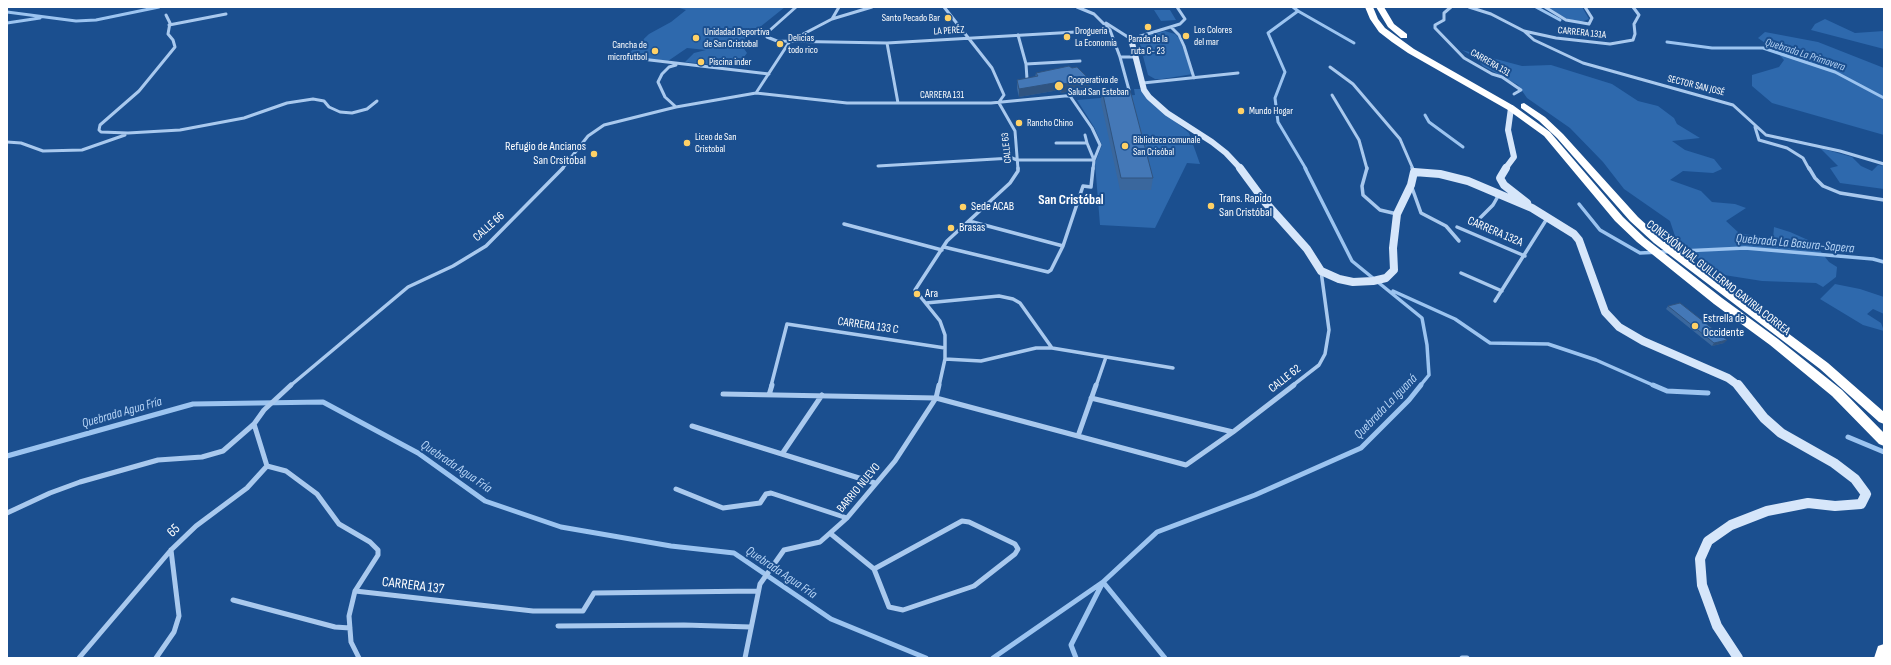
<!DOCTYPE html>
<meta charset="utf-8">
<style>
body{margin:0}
#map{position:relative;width:1891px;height:665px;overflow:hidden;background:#1b4f8f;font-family:"Sofia Sans Condensed",sans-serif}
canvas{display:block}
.frame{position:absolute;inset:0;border:8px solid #fff;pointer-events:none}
</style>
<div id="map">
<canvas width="1891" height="665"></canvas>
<div class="frame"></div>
</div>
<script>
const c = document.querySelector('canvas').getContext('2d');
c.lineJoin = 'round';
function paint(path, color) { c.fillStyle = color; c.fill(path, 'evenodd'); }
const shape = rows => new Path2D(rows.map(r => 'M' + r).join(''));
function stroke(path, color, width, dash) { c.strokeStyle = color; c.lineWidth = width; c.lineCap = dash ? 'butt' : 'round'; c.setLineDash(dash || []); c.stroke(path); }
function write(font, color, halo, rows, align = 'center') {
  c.font = font + ' "Sofia Sans Condensed",sans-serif'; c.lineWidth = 4; c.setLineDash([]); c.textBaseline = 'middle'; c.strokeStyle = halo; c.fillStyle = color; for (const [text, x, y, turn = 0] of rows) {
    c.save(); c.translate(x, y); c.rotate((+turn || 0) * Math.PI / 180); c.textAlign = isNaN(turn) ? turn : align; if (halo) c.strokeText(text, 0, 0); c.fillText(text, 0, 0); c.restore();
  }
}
const green = shape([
 [676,7,785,7,740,43,747,53,737,67,685,62,694,53,706,50,687,48,668,61,625,57,649,34,671,22,686,10],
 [1548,7,1582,7,1589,19,1581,22,1567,19],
 [1154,10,1170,10,1176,20,1161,21],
 [1825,19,1855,33,1884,31,1884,49,1811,30,1815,24],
 [1165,31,1175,34,1179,38,1193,74,1162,79,1155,79,1148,75,1139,41,1143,37],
 [1765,32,1818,42,1884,68,1884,135,1772,103,1752,86,1752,75,1779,67,1784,60,1775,50,1758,38],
 [1462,50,1522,66,1551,65,1612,84,1638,101,1658,106,1674,118,1677,124,1700,138,1672,141,1685,150,1714,159,1722,169,1713,173,1683,171,1670,180,1701,191,1712,202,1735,204,1746,208,1726,221,1739,233,1773,239,1774,227,1790,232,1808,240,1806,245,1806,247,1818,248,1829,262,1837,267,1836,277,1823,287,1816,283,1762,281,1724,275,1710,268,1691,253,1675,236,1670,221,1624,189,1603,162,1570,128,1527,98,1518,85,1483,66,1476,58],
 [1134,89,1147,89,1157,106,1189,133,1200,164,1187,163,1155,228,1100,225,1095,163,1102,145,1094,127,1077,100,1135,95],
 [1820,148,1852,157,1861,166,1872,171,1878,165,1884,166,1884,189,1840,183,1830,168,1838,166],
 [1835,284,1860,289,1884,297,1884,314,1873,309,1867,314,1881,323,1884,331,1863,325,1820,299]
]);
const streamFar2 = shape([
 [1293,7,1298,11,1268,33,1285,72,1275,98,1278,122,1306,169],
 [1536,7,1560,20],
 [1298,11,1354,43],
 [7,12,76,21,96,20,159,7],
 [7,23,40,18],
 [1667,42,1712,48,1763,48,1835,72,1884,98],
 [1425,115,1429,122,1463,147]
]);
const streamFar1 = shape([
 [1305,168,1352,261,1422,318,1427,345,1429,375,1420,386],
 [1579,204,1600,230,1640,253,1745,248,1873,259,1884,262],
 [1393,291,1455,319,1490,343,1548,344,1596,360,1655,386]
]);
const stream = shape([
 [1653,385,1667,391,1708,393],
 [1848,437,1884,452],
 [7,456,193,404,323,402,418,453,485,501,561,527,671,546,734,553,831,619,926,658],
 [993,658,1103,582,1165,658],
 [1076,658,1071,645,1103,582,1157,532,1255,495,1361,448,1409,400,1421,385]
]);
const streetFar2 = shape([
 [796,7,769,31,767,37,777,41,887,43,1110,30],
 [944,7,992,68,1004,95,999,102],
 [1077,7,1094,14,1110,30,1120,57,1129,90,1119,91],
 [1451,7,1444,13,1444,20,1435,25,1435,28,1464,58,1492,74,1502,77,1521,90,1514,94],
 [1469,7,1491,14,1524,31,1556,38,1610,44,1633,40,1635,34,1634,24,1639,15,1633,7],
 [1545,7,1566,20,1589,24,1592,18,1585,7],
 [166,15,170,23,168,34,173,40,175,47,139,91,100,125,99,130,101,132,128,133,180,130,244,118,287,103,313,99,324,101,329,107,340,112,352,113,367,109,377,101],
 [832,19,839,7],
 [1106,23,1131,39,1180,24,1185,19,1177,7],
 [169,25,226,14],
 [1171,27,1179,35,1184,46,1194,78],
 [1524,31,1534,40,1583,63,1733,105,1766,135,1840,151,1884,164],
 [1018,35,1026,64,1027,79],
 [887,43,898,103],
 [1120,57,1136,57],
 [633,58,769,74],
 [1026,64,1080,61],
 [676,65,669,67,662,74,658,82,665,97,676,107],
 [1330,67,1353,84,1400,139,1413,169],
 [1143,83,1238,73],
 [756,93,790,41,832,19,872,7],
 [1332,95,1359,140,1367,169],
 [1070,96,1092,128,1100,145,1094,160,1093,169],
 [999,103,1015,131,1018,169],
 [1755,127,1759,140,1787,148,1803,158,1809,169],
 [1085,135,1087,143],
 [7,142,21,143,43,151,82,150,125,135],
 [1056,143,1087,143,1094,160],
 [878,166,1012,158,1017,160,1094,160],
 [562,169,588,136,604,125,676,107,756,93,847,103,991,103,1107,92]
]);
const streetFar1 = shape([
 [1367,168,1362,186,1363,195,1380,210,1397,214],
 [1412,168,1414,172],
 [1809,168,1815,178,1823,186,1840,193,1884,200],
 [1411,185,1421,213,1446,226,1459,241],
 [1479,219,1493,205,1497,198,1497,193],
 [969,221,1063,246],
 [844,224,942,250],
 [1457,227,1525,256],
 [944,247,1048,272,1051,270,1063,246,1083,186,1091,187,1093,168],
 [1461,273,1502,291],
 [1495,301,1548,217],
 [926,303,999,296,1013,299,1020,303,1052,348],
 [945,359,981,361,1036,348,1052,348,1173,368],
 [290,386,408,287,453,266,486,246,563,168],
 [771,386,787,324,945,348],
 [939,386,945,359,945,335,940,321,915,290,947,241,1010,183,1018,171,1018,168],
 [1096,386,1106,357],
 [1292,386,1319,365,1325,354,1329,330,1321,271]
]);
const street = shape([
 [723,394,936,398,1186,465,1233,432,1294,385],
 [769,395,772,385],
 [1091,398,1233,432],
 [692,426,875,483],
 [1078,436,1096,385],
 [782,454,822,395],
 [267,466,286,471,317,494,339,524,370,542,378,550,378,555,355,591,349,616,351,642,359,658],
 [676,489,723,508,760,503,766,494,771,493,847,518],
 [7,513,50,493,80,482,158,460,202,457,223,451,254,424,264,410,291,385],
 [962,521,969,522,1015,544,1018,549,1015,554,974,586,903,610,889,607,874,569,962,521],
 [831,534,874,569],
 [355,591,533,611,583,611,594,593,758,591],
 [233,600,335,627,350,628],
 [558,626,684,625,751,627],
 [79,658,171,550,196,526,247,488,267,466,254,424],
 [156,658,174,632,179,616,171,550],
 [745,658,760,584,784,550,820,542,847,518,895,461,936,398,939,385],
 [1462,658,1467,658]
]);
const secondaryFar2 = shape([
 [1131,39,1144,90,1149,97,1167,113,1212,142,1226,153,1241,169],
 [1505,169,1514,157,1508,130,1511,108]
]);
const secondaryFar1 = shape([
 [1240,168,1265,202,1307,249,1321,271,1339,279,1353,282,1373,281,1386,278,1394,270,1393,248,1397,214,1411,185,1414,172,1440,174,1468,181,1532,208,1574,234,1579,240,1605,312,1619,327,1643,341,1728,378,1739,386],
 [1506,168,1500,178,1504,185,1527,203]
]);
const secondary = shape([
 [1738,385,1764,418,1781,433,1834,463,1855,479,1866,494,1861,504,1835,506,1808,503,1767,511,1731,525,1708,541,1700,559,1702,585,1717,626,1738,658]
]);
const highway = shape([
 [1365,7,1373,7,1378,19,1385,28,1414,49,1514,106,1550,132,1623,217,1645,238,1722,298,1778,339,1842,390,1884,433,1884,446,1879,444,1832,396,1770,345,1714,304,1637,242,1615,221,1544,136,1508,110,1408,53,1392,42,1379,32,1370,19,1365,7],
 [1376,7,1384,7,1394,24,1407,34,1407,38,1401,38,1388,27,1376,7],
 [1524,103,1545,117,1563,134,1638,217,1662,239,1828,363,1884,412,1884,424,1879,422,1820,369,1654,243,1630,221,1557,138,1539,121,1521,108,1521,104,1524,103],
 [1884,644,1884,658,1874,658,1878,646,1884,644]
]);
const wall = shape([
 [1036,73,1090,80,1089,88,1061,93,1059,90,1019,97,1017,89,1017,80,1035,77],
 [1102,90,1153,178,1151,190,1120,190,1101,102],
 [1668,306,1724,343,1712,346,1666,309]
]);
const shadedWall = shape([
 [1090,80,1089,88,1061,93,1062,84],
 [1060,82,1059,90,1019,97,1019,89],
 [1727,340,1724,343,1712,346,1714,343]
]);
const building = shape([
 [1069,66,1072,68,1077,67,1090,80,1062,84,1060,82,1019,89,1017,80,1038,76,1036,73,1069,66],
 [1102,90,1130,90,1153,178,1121,178,1102,90],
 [1680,303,1727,340,1714,343,1668,306,1680,303]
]);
const markers = [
 [948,18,4,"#ffd166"],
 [1148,27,4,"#ffd166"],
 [1186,36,4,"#ffd166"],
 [1067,37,4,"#ffd166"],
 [696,38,4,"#ffd166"],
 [780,44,4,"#ffd166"],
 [655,51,4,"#ffd166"],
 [701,62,4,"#ffd166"],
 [1059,86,5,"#ffd166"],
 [1241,111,4,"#ffd166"],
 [1019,123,4,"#ffd166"],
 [687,143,4,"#ffd166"],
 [1125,146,4,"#ffd166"],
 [594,154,4,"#ffd166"],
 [1211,206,4,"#ffd166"],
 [963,207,4,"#ffd166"],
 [951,228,4,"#ffd166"],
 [917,294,4,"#ffd166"],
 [1695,326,4,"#ffd166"]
];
const farPoinames = [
 ["Santo Pecado Bar",940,18,"right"],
 ["Los Colores",1194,30],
 ["del mar",1194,42],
 ["Droguería",1075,31],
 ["La Economía",1075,43],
 ["Unidadad Deportiva",704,32],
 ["de San Cristobal",704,44],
 ["Delicias",788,38],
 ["todo rico",788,50],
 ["Parada de la",1148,39,"center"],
 ["ruta C- 23",1148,51,"center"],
 ["Cancha de",647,45,"right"],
 ["microfutbol",647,57,"right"],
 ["Piscina inder",709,62],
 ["Cooperativa de",1068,80],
 ["Salud San Esteban",1068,92],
 ["Mundo Hogar",1249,111],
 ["Rancho Chino",1027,123],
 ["Liceo de San",695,137],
 ["Cristobal",695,149],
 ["Biblioteca comunale",1133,140],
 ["San Crisóbal",1133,152]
];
const farStreetnames = [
 ["LA PERÉZ",949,31,-4],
 ["CARRERA 131A",1582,33,6],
 ["CARRERA 131",1490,63,30],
 ["SECTOR SAN JOSÉ",1696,86,14],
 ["CARRERA 131",942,95],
 ["CALLE 63",1007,148,-96]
];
const farWaternames = [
 ["Quebrada La Primavera",1805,55,18]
];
const poiNames = [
 ["Refugio de Ancianos",586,147,"right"],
 ["San Crsitobal",586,161,"right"],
 ["Trans. Rapido",1219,199],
 ["San Cristóbal",1219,213],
 ["Sede ACAB",971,207],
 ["Brasas",959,228],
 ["Ara",925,294],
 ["Estrella de",1703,319],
 ["Occidente",1703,333]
];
const streetNames = [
 ["CALLE 66",489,227,-42],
 ["CARRERA 132A",1495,232,23],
 ["CONEXIÓN VIAL GUILLERMO GAVIRIA CORREA",1718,278,38],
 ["CARRERA 133 C",868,326,8],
 ["CALLE 62",1285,379,-38],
 ["BARRIO NUEVO",859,488,-50]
];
const waterNames = [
 ["Quebrada La Basura-Sapera",1795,244,5],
 ["Quebrada La Iguaná",1386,407,-46],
 ["Quebrada Agua Fría",122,413,-16],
 ["Quebrada Agua Fría",456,467,34],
 ["Quebrada Agua Fría",781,573,34]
];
const quarterNames = [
 ["San Cristóbal",1071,200]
];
const nearStreetnames = [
 ["65",174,531,-44],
 ["CARRERA 137",413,586,7]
];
paint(green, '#2e69ad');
stroke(streamFar2, '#9cc4f0', 3);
stroke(streamFar1, '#9cc4f0', 3.5);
stroke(stream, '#9cc4f0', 5);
stroke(streetFar2, '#a9c9ee', 3);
stroke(streetFar1, '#a9c9ee', 3.5);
stroke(street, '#a9c9ee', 5);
stroke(secondaryFar2, '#d6e6fa', 6);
stroke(secondaryFar1, '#d6e6fa', 8);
stroke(secondary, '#d6e6fa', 10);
paint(highway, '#fff');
paint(wall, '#3a679d');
paint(shadedWall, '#305480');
paint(building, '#4478b7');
stroke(building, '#305480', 1);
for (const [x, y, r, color] of markers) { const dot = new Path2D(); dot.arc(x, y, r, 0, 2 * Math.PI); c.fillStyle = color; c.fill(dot); stroke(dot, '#1b4f8f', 1.5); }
write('10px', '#fff', '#1b4f8f', farPoinames, 'left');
write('10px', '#fff', '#1b4f8f', farStreetnames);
write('italic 11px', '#b5d3f5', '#1b4f8f', farWaternames);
write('12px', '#fff', '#1b4f8f', poiNames, 'left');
write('12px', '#fff', '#1b4f8f', streetNames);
write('italic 13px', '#b5d3f5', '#1b4f8f', waterNames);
write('bold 14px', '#fff', '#1b4f8f', quarterNames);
write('14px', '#fff', '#1b4f8f', nearStreetnames);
</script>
